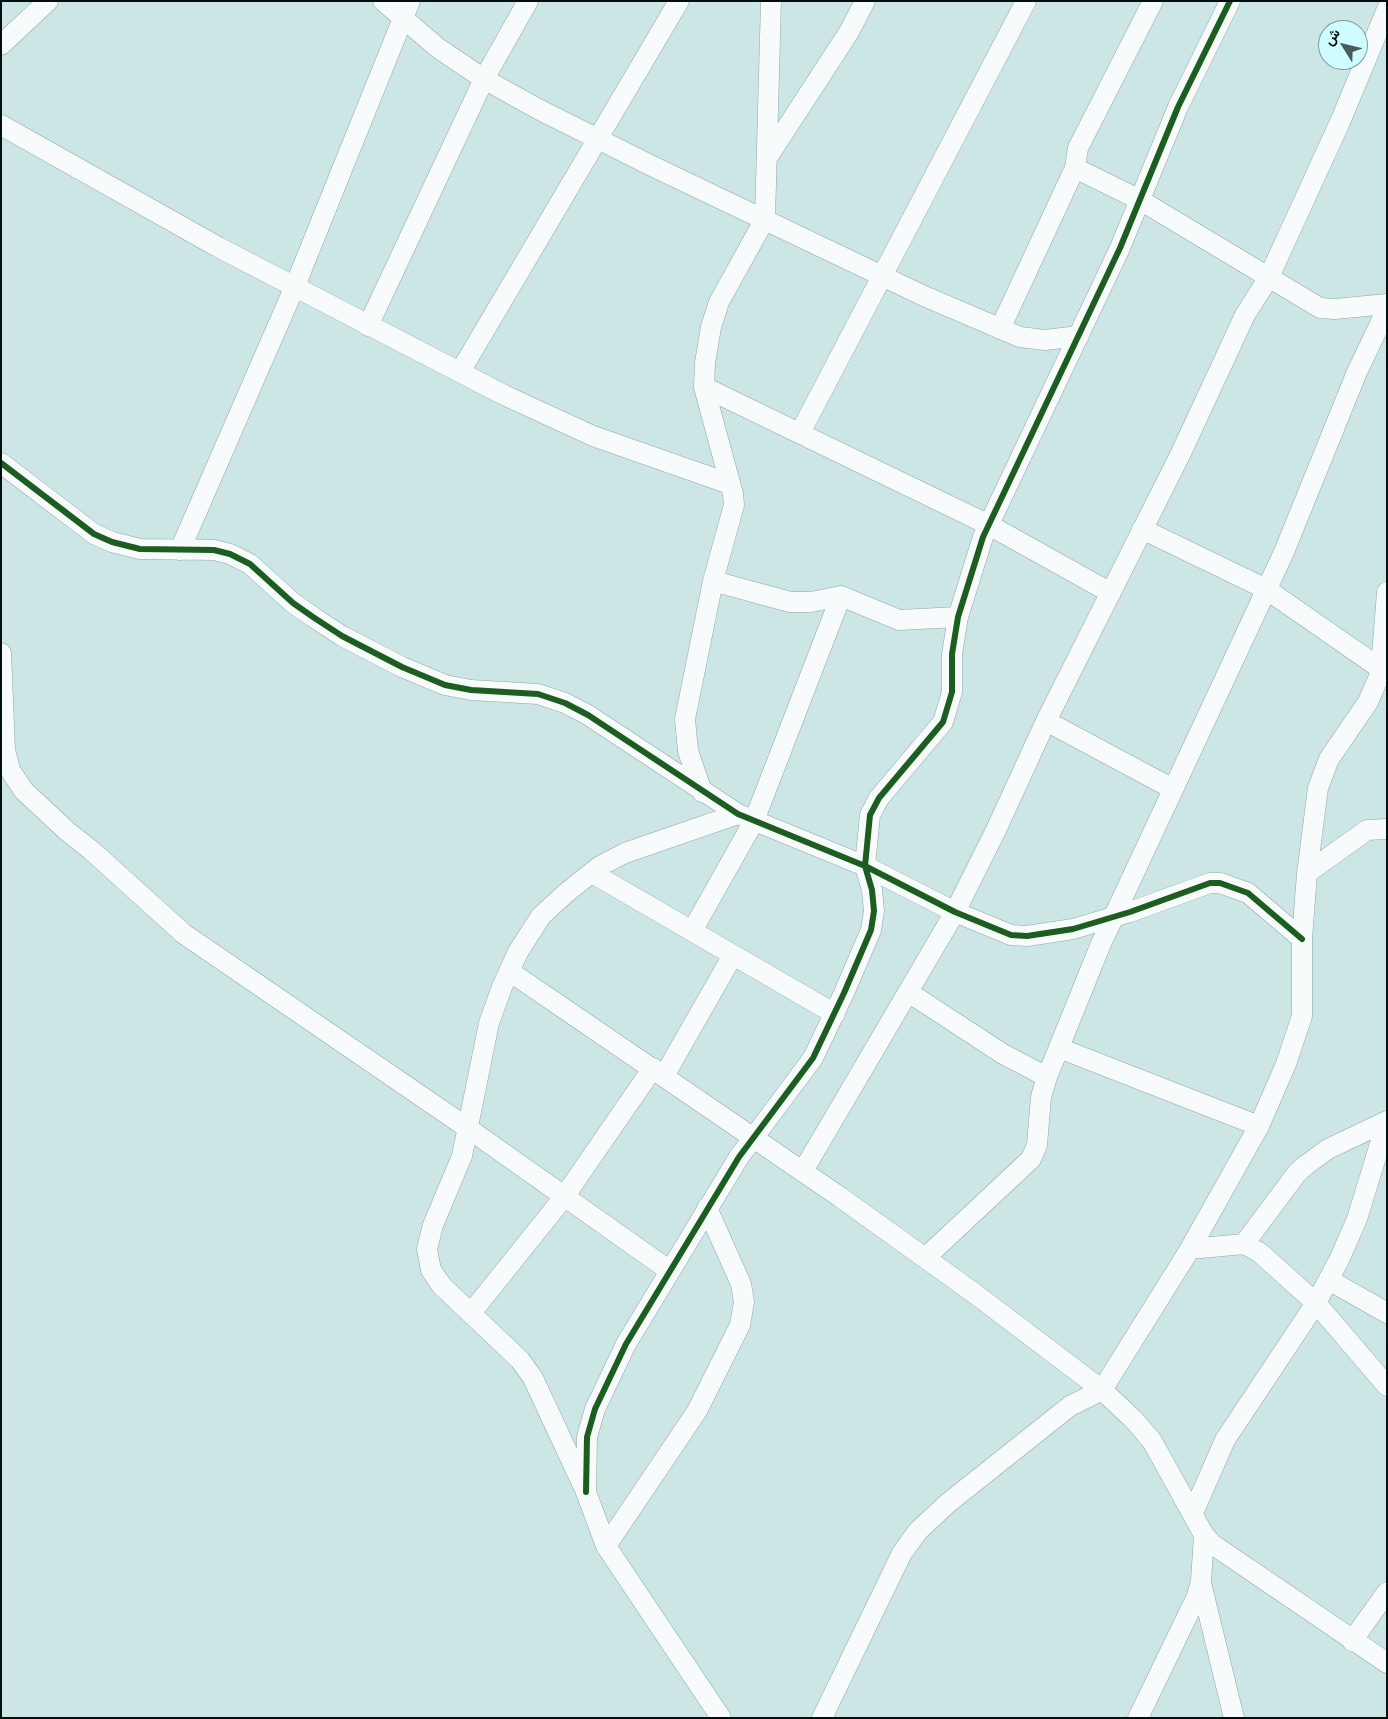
<!DOCTYPE html>
<meta charset="utf-8">
<style>
body{margin:0}
#map{position:relative;width:1388px;height:1719px;overflow:hidden;background:#cce6e6;font-family:Cabin,Vazirmatn,sans-serif}
canvas{display:block}
.frame{position:absolute;inset:0;border:2px solid #010e0f;pointer-events:none}
.north{position:absolute;left:1318px;top:20px;width:50px;height:50px;box-sizing:border-box;background:#cffdff;border:1px solid #7d9d9f;border-radius:50%;rotate:306deg;font-size:14px;font-weight:700;line-height:20px;text-align:center;color:#010e0f}
.north::after{content:'';display:block;margin:auto;width:18px;height:22px;background:#485a5a;clip-path:polygon(50% 0,100% 100%,50% 72%,0 100%)}
</style>
<div id="map">
<canvas width="1388" height="1719"></canvas>
<div class="frame"></div>
<div class="north">ش</div>
</div>
<script>
const c = document.querySelector('canvas').getContext('2d');
c.lineJoin = 'round';
const shape = rows => new Path2D(rows.map(r => 'M' + r).join(''));
function stroke(path, color, width, dash) { c.strokeStyle = color; c.lineWidth = width; c.lineCap = dash ? 'butt' : 'round'; c.setLineDash(dash || []); c.stroke(path); }
const street = shape([
 [383,1,438,48,484,79,538,109,652,166,924,296,1020,337,1045,340,1079,336],
 [1,45,48,1],
 [1,125,218,247,504,395,593,436,730,484],
 [767,158,849,32,865,1],
 [1075,168,1140,200,1320,308,1335,309,1387,304],
 [368,326,484,79,528,1],
 [1000,329,1075,168,1078,148,1153,1],
 [460,372,679,1],
 [704,387,989,525,1111,593],
 [800,433,1026,1],
 [1,463,94,534,112,542,140,549,214,550,230,554,250,564,293,603,313,617,342,636,402,667,445,685,471,690,538,694,565,703,588,715,738,814,865,866,955,912,1011,935,1027,936,1073,929,1130,912,1210,883,1220,883,1248,893,1302,939],
 [1142,529,1266,589,1387,673],
 [180,550,295,286,410,1],
 [713,581,790,602,811,602,841,596,899,620,958,617],
 [1,653,5,750,10,770,24,791,67,831,91,850,184,934,469,1129,670,1271],
 [1046,721,1173,789],
 [702,792,688,751,685,719,713,581,734,505,733,494,704,387,705,363,711,327,719,302,765,219,771,1],
 [592,873,835,1014],
 [1307,873,1367,830,1387,829],
 [692,931,754,821,841,596],
 [509,971,840,1197,974,1293,1102,1390,1133,1419,1152,1441,1204,1535,1212,1544,1387,1663],
 [908,992,1003,1054,1047,1077],
 [1059,1048,1259,1126],
 [664,1076,733,955],
 [803,1171,955,912,996,830,1046,721,1180,455,1245,315,1269,277,1340,122,1387,9],
 [1244,1244,1297,1173,1306,1165,1328,1149,1387,1121],
 [1190,1249,1244,1244,1259,1252,1316,1303,1387,1386],
 [925,1258,1031,1159,1037,1145,1041,1097,1047,1077,1100,946,1284,552,1357,372,1387,309],
 [1329,1280,1387,1313],
 [471,1313,564,1197,653,1068],
 [586,1492,587,1437,595,1409,626,1344,739,1157,813,1058,844,993,871,930,874,911,872,890,865,866,870,815,879,798,943,722,952,692,952,654,958,617,983,537,1120,248,1178,107,1230,1],
 [1193,1513,1225,1440,1316,1303,1339,1260,1357,1219,1387,1121],
 [606,1546,697,1411,740,1325,744,1302,741,1284,707,1208],
 [1201,1583,1234,1718],
 [1352,1641,1387,1592],
 [721,1718,606,1546,586,1492,533,1378,520,1360,442,1286,431,1270,427,1249,433,1225,462,1156,489,1023,502,987,518,952,541,916,566,893,600,866,625,853,738,814],
 [822,1718,902,1553,918,1531,948,1503,1070,1406,1102,1390,1190,1249,1259,1126,1286,1064,1302,1016,1302,939,1307,873,1318,788,1329,759,1368,702,1378,679,1381,669,1387,592],
 [1138,1718,1197,1596,1201,1581,1204,1535]
]);
const cycleway = shape([
 [1,463,94,534,112,542,140,549,214,550,230,554,250,564,293,603,313,617,342,636,402,667,445,685,471,690,538,694,565,703,588,715,738,814,865,866,955,912,1011,935,1027,936,1073,929,1130,912,1210,883,1220,883,1248,893,1302,939],
 [586,1492,587,1437,595,1409,626,1344,739,1157,813,1058,844,993,871,930,874,911,872,890,865,866,870,815,879,798,943,722,952,692,952,654,958,617,983,537,1120,248,1178,107,1230,1]
]);
stroke(street, '#91a5a5', 21);
stroke(street, '#f7fbfb', 20);
stroke(cycleway, '#1b5e20', 6);
</script>
